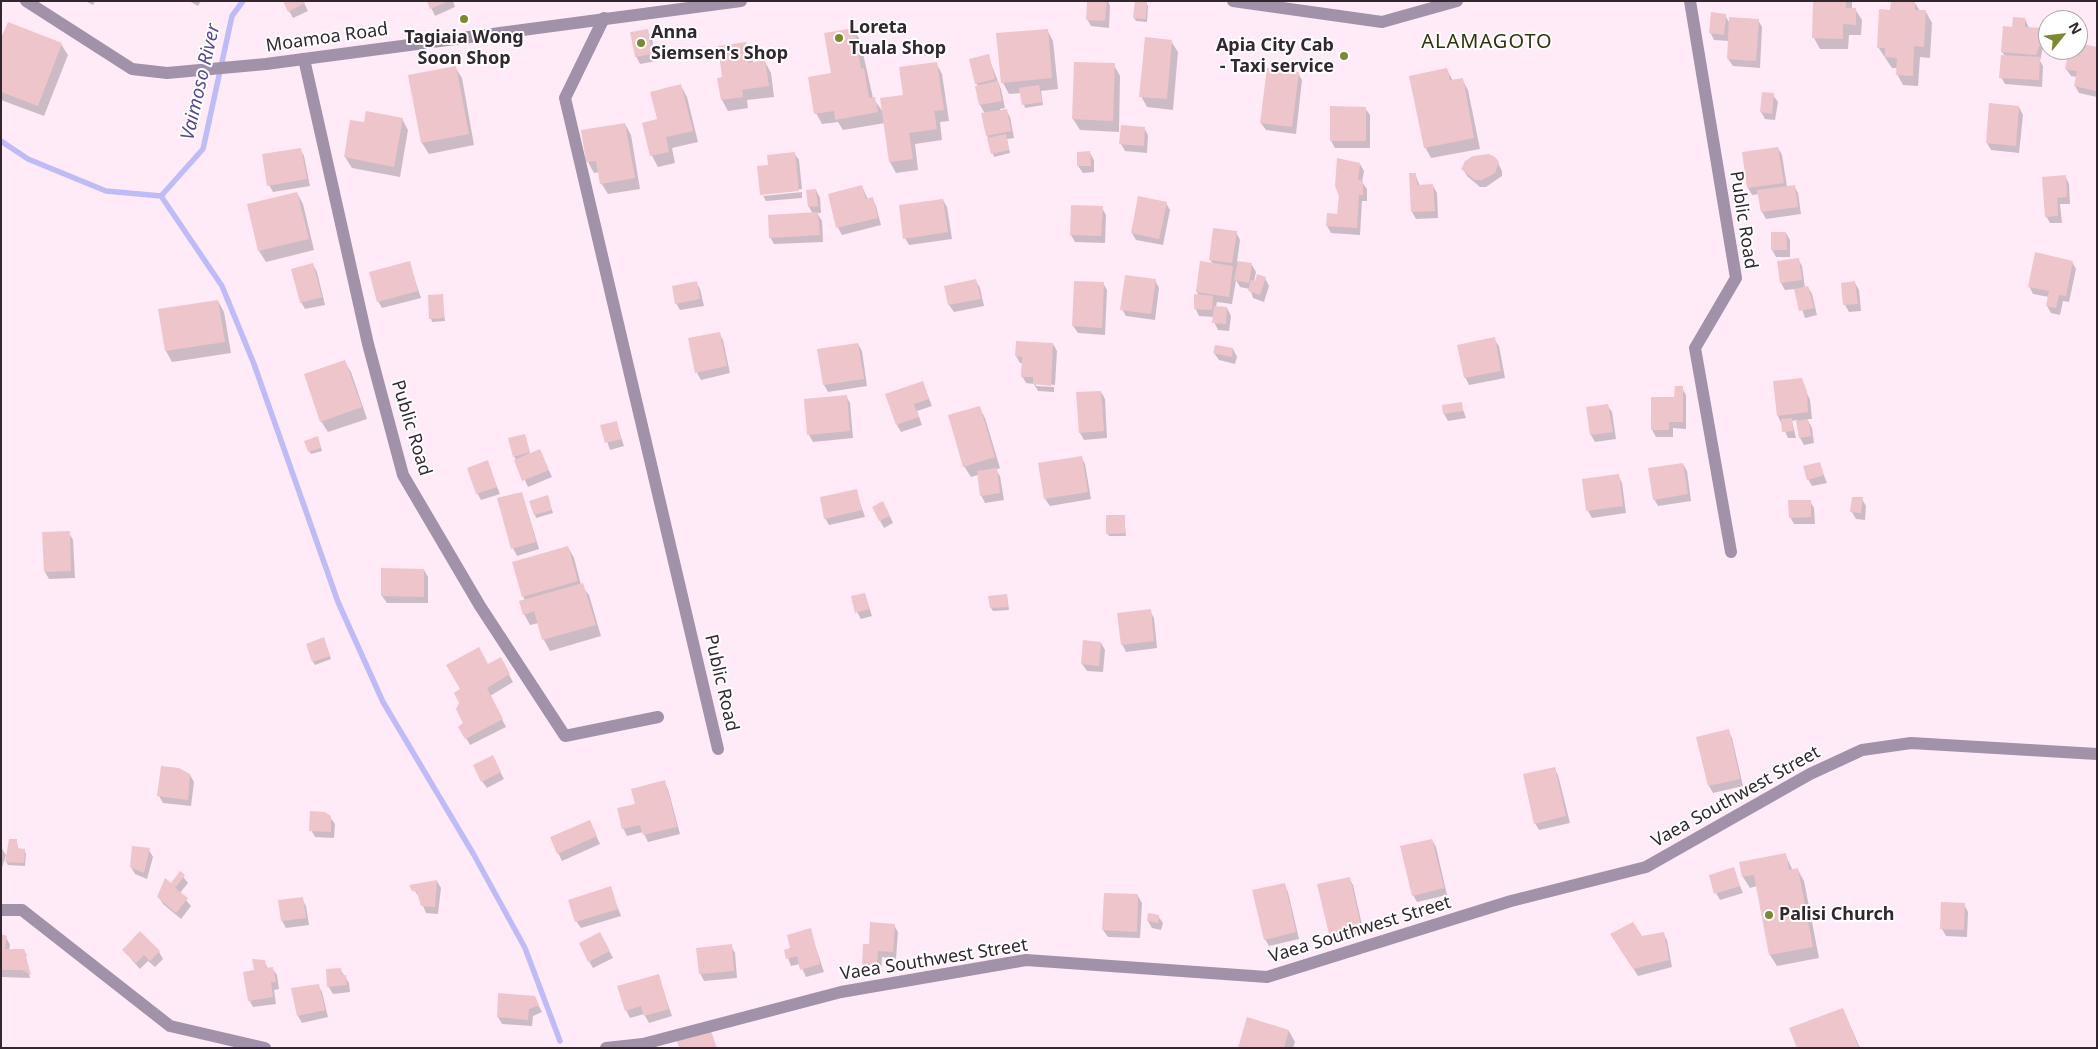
<!DOCTYPE html>
<style>
body{margin:0}
#map{position:relative;width:2098px;height:1049px;overflow:hidden;background:#ffeaf7;font-family:"Noto Sans",sans-serif}
canvas{display:block}
.frame{position:absolute;inset:0;border:2px solid #33272f;pointer-events:none}
.north{position:absolute;left:2038px;top:10px;width:50px;height:50px;box-sizing:border-box;background:#fff;border:1px solid #ada9ac;border-radius:50%;rotate:61deg;font-size:14px;font-weight:700;line-height:20px;text-align:center;color:#33272f}
.north::after{content:'';display:block;margin:auto;width:18px;height:22px;background:#7e8733;clip-path:polygon(50% 0,100% 100%,50% 72%,0 100%)}
</style>
<div id="map">
<canvas width="2098" height="1049"></canvas>
<div class="frame"></div>
<div class="north">N</div>
</div>
<script>
const c = document.querySelector('canvas').getContext('2d');
c.lineJoin = 'round';
function paint(path, color) { c.fillStyle = color; c.fill(path, 'evenodd'); }
const shape = rows => new Path2D(rows.map(r => 'M' + r).join(''));
function stroke(path, color, width, dash) { c.strokeStyle = color; c.lineWidth = width; c.lineCap = dash ? 'butt' : 'round'; c.setLineDash(dash || []); c.stroke(path); }
function write(font, color, halo, rows, align = 'center') {
  c.font = font + ' "Noto Sans",sans-serif'; c.lineWidth = 4; c.setLineDash([]); c.textBaseline = 'middle'; c.strokeStyle = halo; c.fillStyle = color; for (const [text, x, y, turn = 0] of rows) {
    c.save(); c.translate(x, y); c.rotate((+turn || 0) * Math.PI / 180); c.textAlign = isNaN(turn) ? turn : align; if (halo) c.strokeText(text, 0, 0); c.fillText(text, 0, 0); c.restore();
  }
}
const shadow = shape([
 [85,1,95,1,93,5],
 [189,1,201,1,198,6],
 [303,1,308,11,293,18,289,11],
 [428,1,453,1,455,7,435,16],
 [1088,1,1108,1,1110,6,1109,28,1091,26,1087,19],
 [1815,1,1852,1,1852,9,1855,9,1862,20,1861,35,1849,35,1848,49,1820,49,1814,38],
 [1146,3,1148,6,1147,22,1136,21,1134,18],
 [1915,3,1920,11,1926,12,1932,23,1930,58,1920,57,1918,86,1903,85,1897,74,1897,68,1892,68,1878,47,1892,11],
 [1725,15,1730,24,1758,20,1762,27,1760,68,1733,66,1728,59,1729,41,1714,40,1710,32],
 [2025,19,2029,28,2041,30,2045,37,2040,61,2043,66,2042,87,2005,84,2001,77,2005,56,2002,52,2013,28],
 [853,29,860,40,873,98,883,112,904,96,936,63,942,74,949,121,940,122,942,140,915,144,918,170,896,173,890,162,885,123,843,130,838,122,822,124,816,113],
 [1047,30,1053,41,1058,89,1041,91,1043,105,1025,108,1021,93,1009,94,1003,83],
 [647,31,652,38,656,61,640,64,636,56],
 [1171,41,1178,52,1173,110,1147,107,1141,96],
 [1,42,61,44,68,55,44,116,1,100],
 [745,43,752,54,753,63,765,62,771,73,774,97,747,100,748,108,728,111,722,100,719,79,723,78],
 [2078,44,2097,48,2097,97,2079,93,2075,86,2077,77,2071,76,2066,69,2071,50,2078,50],
 [988,56,1001,89,1005,108,1000,109,1000,111,1006,110,1010,117,1014,138,1007,139,1010,153,994,157,987,135,985,114,980,105,976,87,978,86,976,83],
 [1075,63,1114,65,1120,76,1119,132,1080,130,1073,119],
 [455,67,462,78,474,145,429,154,422,143],
 [1447,70,1453,81,1462,79,1468,90,1480,149,1431,158,1425,147],
 [1298,73,1302,80,1296,134,1266,130,1261,123],
 [681,86,687,97,698,142,672,148,675,163,658,167,652,156,644,123,658,120],
 [1773,95,1778,102,1775,120,1765,119,1761,112],
 [2019,107,2023,115,2019,153,1991,150,1987,143],
 [1365,108,1370,115,1370,148,1335,148,1331,141],
 [402,119,408,130,400,177,352,168,345,157,365,124],
 [625,124,631,135,640,189,608,194,601,183,599,172,594,173,588,162],
 [1144,128,1148,135,1147,153,1125,151,1121,144],
 [1778,148,1782,155,1787,187,1794,186,1798,193,1801,214,1766,219,1762,212,1759,194,1752,195,1748,188],
 [300,149,304,156,310,186,273,192,269,185],
 [794,153,799,160,802,189,763,193,763,196,802,192,802,198,766,201,762,194],
 [1090,153,1094,160,1094,172,1083,173,1078,166],
 [1498,163,1502,171,1502,176,1486,187,1480,187,1467,176,1463,169],
 [1360,164,1364,171,1362,182,1367,189,1367,201,1362,201,1360,235,1331,233,1327,226,1338,215],
 [1415,174,1420,186,1433,186,1437,193,1438,218,1416,219,1412,212],
 [2065,176,2069,184,2070,204,2060,204,2062,223,2050,223,2046,216],
 [862,186,868,200,872,199,876,206,881,225,842,235,838,228,829,194],
 [816,190,820,198,821,213,817,213,822,221,823,242,774,244,770,237,813,214,809,207],
 [297,193,303,204,314,250,266,262,259,251],
 [943,200,947,207,952,239,909,245,905,238],
 [1166,203,1170,210,1163,245,1136,240,1132,233],
 [1102,208,1106,215,1105,243,1075,242,1071,235],
 [1236,232,1240,240,1237,262,1252,265,1256,272,1253,286,1265,278,1269,286,1264,302,1253,298,1250,289,1240,287,1236,280,1232,304,1217,302,1216,307,1227,308,1231,316,1229,331,1218,330,1214,322,1214,317,1199,316,1195,308,1199,296,1197,292,1201,263,1213,264,1210,260],
 [1786,233,1790,240,1790,257,1776,257,1772,250],
 [1798,259,1802,266,1805,288,1808,287,1812,294,1817,315,1805,318,1795,289,1785,290,1781,283],
 [409,262,421,298,382,308,378,301],
 [2072,262,2076,269,2069,302,2063,301,2060,315,2051,313,2047,306,2049,297,2033,294,2029,286],
 [313,265,317,272,325,305,305,309,301,302],
 [1155,280,1159,288,1155,320,1126,316,1122,309],
 [976,281,980,288,984,306,954,312,949,305],
 [696,282,700,289,704,306,680,310,676,303],
 [1103,283,1107,290,1105,335,1078,333,1073,326],
 [1855,283,1859,290,1861,311,1849,312,1845,305],
 [442,295,445,321,432,322,431,318],
 [218,301,224,312,231,353,172,362,166,351],
 [719,333,723,340,730,373,701,380,697,373],
 [1494,339,1499,346,1505,378,1469,385,1465,377],
 [858,344,862,351,867,386,828,392,824,385],
 [1053,344,1057,351,1055,385,1036,383,1036,386,1054,387,1054,392,1038,391,1034,384,1026,383,1022,376,1023,363,1020,363,1016,356],
 [1233,349,1237,357,1235,364,1219,360,1214,353],
 [344,361,351,372,367,419,328,432,321,421],
 [1801,379,1810,400,1812,419,1807,419,1812,428,1814,443,1804,445,1800,438,1797,420,1792,421,1796,438,1788,438,1778,416],
 [923,383,932,406,917,411,922,425,901,432,897,425],
 [1682,388,1686,395,1686,429,1673,428,1673,437,1656,437,1652,430],
 [1101,392,1105,399,1107,438,1084,440,1080,433],
 [846,396,850,403,853,438,813,442,809,435],
 [1461,404,1466,418,1448,421,1444,414],
 [1607,405,1612,412,1616,439,1595,442,1591,435],
 [979,407,985,418,1000,468,996,470,1000,476,1004,500,985,503,981,495,978,475,971,477,964,466],
 [616,422,624,446,610,450,602,426],
 [526,438,530,455,543,458,552,477,528,487,514,456],
 [319,441,322,451,311,454,309,451],
 [1081,457,1085,464,1091,499,1050,506,1045,499],
 [487,462,500,494,481,500,477,493],
 [1819,463,1827,483,1812,486,1808,479],
 [1683,464,1687,471,1691,501,1658,506,1654,499],
 [1618,475,1622,483,1626,513,1592,518,1588,511],
 [856,491,865,517,829,525,825,518],
 [522,493,539,549,517,556,513,548],
 [548,497,553,513,536,518,535,515],
 [1862,499,1866,506,1865,520,1856,519,1852,512],
 [1810,501,1814,508,1815,524,1794,524,1790,517],
 [887,510,893,523,884,528,880,521],
 [1124,516,1126,536,1109,536,1107,533],
 [69,533,73,540,75,578,49,579,45,572],
 [568,547,574,558,581,585,589,595,601,636,550,651,544,640,539,623,530,625,524,614,525,601,523,596],
 [424,570,428,577,428,603,387,603,382,596],
 [865,594,872,616,861,619,857,612],
 [1007,595,1009,610,993,611,991,608],
 [1150,611,1154,618,1157,648,1126,652,1122,644],
 [324,639,331,659,315,665,313,662],
 [1101,643,1105,650,1103,672,1087,671,1082,664],
 [500,659,513,682,490,696,506,727,470,745,460,727,464,723,488,665],
 [1728,731,1732,738,1743,786,1713,793,1709,786],
 [496,764,504,779,487,788,482,781],
 [1554,768,1558,775,1570,823,1539,830,1535,823],
 [190,775,194,782,191,806,163,803,159,796],
 [664,782,668,789,680,834,648,842,643,832,627,836,623,828,636,805],
 [330,817,335,824,334,838,315,837,311,830],
 [593,829,600,844,562,861,551,838],
 [1432,840,1436,847,1447,895,1417,902,1413,895],
 [17,841,18,849,24,850,26,854,25,866,8,865,6,862],
 [1,847,6,855,1,871],
 [149,850,153,857,147,879,135,874,131,867],
 [1785,854,1793,871,1798,870,1804,881,1819,958,1777,966,1770,955,1757,886,1750,888,1743,877,1741,863],
 [1733,869,1743,893,1720,900,1716,893],
 [180,873,188,883,180,893,191,906,181,919,163,904,159,897],
 [1349,878,1353,885,1362,925,1330,932],
 [437,881,441,888,438,914,426,913,420,898,411,886],
 [1284,884,1288,892,1299,939,1269,946,1265,939],
 [610,888,621,916,581,928,576,921],
 [1138,896,1142,903,1140,938,1108,937,1103,930],
 [302,899,306,906,309,925,286,928,282,921],
 [1964,904,1968,912,1967,937,1946,936,1942,929],
 [1158,916,1163,923,1161,930,1152,928,1148,921],
 [894,925,898,932,896,959,882,957,881,972,867,971,863,964,870,945],
 [1362,927,1364,933,1334,940,1330,935],
 [810,930,824,972,806,977,800,964,791,966,785,950,792,949],
 [1663,933,1667,940,1672,967,1638,976,1616,942],
 [1,936,6,937,10,945,9,950,24,950,27,956,25,956,30,978,1,977],
 [604,941,613,958,593,968,589,961],
 [731,946,735,953,737,978,704,981,700,973],
 [123,950,159,952,163,959,155,967,148,961,140,969],
 [264,961,268,969,272,968,277,975,279,989,274,990,276,1004,253,1007,249,1000,256,971],
 [340,969,349,983,350,992,333,994,328,986],
 [658,975,672,1016,649,1023,644,1014,630,1018,626,1010],
 [318,985,322,992,328,1017,302,1023,298,1016],
 [534,997,542,1012,533,1016,532,1026,502,1024,498,1017],
 [1843,1009,1860,1048,1798,1048],
 [1289,1031,1295,1042,1293,1048,1239,1048]
]);
const stream = shape([
 [1,141,28,159,106,191,161,196,203,149,232,16,243,1],
 [161,196,222,286,254,364,338,602,383,702,474,855,525,948,560,1041]
]);
const building = shape([
 [283,1,304,1,305,3,288,12],
 [427,1,449,1,430,9],
 [1087,1,1107,1,1105,21,1086,20],
 [1135,1,1147,2,1146,19,1133,18],
 [1813,1,1846,1,1846,8,1856,8,1856,25,1843,24,1843,39,1812,38],
 [1891,1,1915,1,1915,10,1926,10,1924,47,1914,46,1913,76,1896,75,1897,58,1885,57,1885,48,1877,48,1879,9,1890,10],
 [1711,12,1726,14,1724,35,1709,33],
 [1729,17,1759,19,1756,61,1727,59],
 [2013,17,2025,18,2025,27,2042,28,2040,44,2036,55,2001,52,2003,26,2012,27],
 [8,22,62,43,38,106,1,92,1,38],
 [854,28,861,69,864,68,869,98,875,97,878,112,835,120,834,111,814,114,808,77,831,73,824,33],
 [648,29,652,54,635,57,630,32],
 [1048,29,1052,78,1001,83,996,33],
 [1145,37,1172,40,1167,99,1139,97],
 [746,42,749,63,765,60,769,86,742,90,743,97,721,100,717,78,722,77,718,46],
 [2078,43,2097,47,2096,91,2074,86,2077,71,2065,69,2069,50,2078,50],
 [989,54,995,79,975,84,969,59],
 [2001,55,2040,57,2039,80,1999,78],
 [937,62,944,110,934,111,937,129,909,133,913,159,889,162,880,98,903,95,899,67],
 [1074,62,1115,63,1113,121,1072,119],
 [456,66,469,134,421,143,408,75],
 [1267,68,1299,72,1292,127,1260,123],
 [1447,68,1450,80,1463,78,1474,138,1424,148,1409,76],
 [998,81,1002,101,979,105,975,86],
 [681,84,693,131,666,137,669,152,650,156,642,123,657,119,650,92],
 [1039,85,1042,102,1022,105,1019,88],
 [1762,92,1774,93,1772,114,1760,112],
 [1989,103,2019,106,2016,146,1986,143],
 [1330,106,1366,107,1366,141,1330,141],
 [1007,109,1011,131,986,136,981,113],
 [366,111,403,118,394,167,344,157,350,120,364,122],
 [625,123,635,178,600,184,596,161,586,162,581,130],
 [1121,125,1145,127,1144,146,1119,144],
 [1006,134,1009,150,991,154,987,138],
 [1778,147,1784,183,1747,188,1742,152],
 [301,148,307,179,267,186,262,154],
 [1090,151,1091,166,1077,166,1077,152],
 [795,152,799,191,760,195,757,166,768,165,767,155],
 [1489,154,1495,157,1499,162,1495,173,1482,180,1475,180,1461,169,1465,161,1473,156],
 [1337,158,1360,163,1358,180,1363,181,1363,195,1359,195,1357,228,1326,226,1327,213,1337,214,1339,196,1335,186],
 [1409,173,1416,173,1417,185,1433,184,1435,211,1411,212],
 [2066,175,2067,197,2057,198,2058,216,2045,217,2042,177],
 [862,185,866,199,873,197,878,218,836,228,828,194],
 [1795,185,1798,207,1761,212,1757,190],
 [816,189,818,206,808,207,806,190],
 [297,192,309,239,258,251,247,204],
 [1138,196,1167,202,1159,239,1131,233],
 [943,199,948,232,903,239,899,205],
 [1071,205,1103,206,1101,236,1070,235],
 [818,212,820,235,769,238,768,215],
 [1213,228,1237,231,1232,263,1209,260],
 [1771,232,1786,232,1787,250,1771,250],
 [2035,252,2073,261,2066,296,2059,295,2056,308,2046,306,2049,291,2028,287],
 [1799,258,1802,280,1780,283,1777,261],
 [410,261,418,291,377,302,369,272],
 [1200,261,1233,266,1229,297,1196,292],
 [1238,261,1252,263,1249,283,1234,280],
 [313,263,322,297,300,303,291,269],
 [1257,274,1266,277,1260,295,1248,291,1251,280,1255,281],
 [1125,275,1156,279,1151,314,1120,310],
 [976,279,981,299,948,305,944,286],
 [697,281,700,299,675,304,672,286],
 [1074,281,1104,282,1102,328,1072,326],
 [1855,281,1858,304,1843,305,1841,283],
 [1808,286,1814,308,1799,311,1794,289],
 [443,294,444,318,429,319,428,295],
 [1194,294,1213,296,1212,310,1194,309],
 [218,300,225,342,165,351,158,309],
 [1214,306,1227,307,1226,324,1212,323],
 [720,332,727,366,695,373,688,338],
 [1495,337,1501,371,1464,378,1457,345],
 [1016,341,1053,343,1051,386,1033,384,1033,377,1021,377,1022,357,1015,356],
 [858,343,864,379,823,385,817,349],
 [1215,345,1233,348,1232,357,1213,353],
 [345,360,362,407,320,422,304,374],
 [1802,378,1807,392,1808,412,1777,416,1773,381],
 [923,381,929,399,914,404,919,417,896,425,885,394],
 [1675,386,1683,386,1683,422,1669,422,1669,430,1651,430,1651,397,1674,397],
 [1101,391,1104,431,1079,433,1076,392],
 [847,395,850,431,807,435,804,399],
 [1462,402,1463,411,1443,414,1442,405],
 [1608,404,1613,432,1590,435,1586,407],
 [980,406,995,457,963,467,948,415],
 [1792,418,1793,431,1782,432,1781,419],
 [1808,419,1811,436,1799,438,1796,421],
 [617,421,621,439,605,443,600,425],
 [525,434,530,452,513,457,508,438],
 [318,436,321,448,308,452,304,441],
 [540,449,549,470,522,481,514,460],
 [1082,456,1088,492,1044,499,1038,463],
 [488,460,497,487,476,494,467,468],
 [1820,462,1824,475,1807,480,1803,466],
 [1683,463,1688,494,1653,500,1648,468],
 [997,468,1000,493,980,496,977,471],
 [1619,474,1623,506,1586,511,1582,479],
 [857,489,862,510,824,519,820,497],
 [522,492,536,542,511,549,497,498],
 [548,495,552,510,534,515,529,501],
 [1852,497,1863,497,1861,513,1850,512],
 [1788,500,1811,500,1811,517,1789,518],
 [883,501,890,516,879,521,872,507],
 [1106,515,1125,515,1125,533,1106,534],
 [70,531,71,571,44,572,42,532],
 [568,546,578,581,522,597,512,562],
 [381,568,424,569,424,597,381,596],
 [583,583,596,625,542,640,534,611,523,615,519,601],
 [865,593,869,609,855,613,851,596],
 [1007,594,1008,607,990,608,988,596],
 [1151,609,1154,641,1121,645,1117,613],
 [324,637,330,656,312,662,306,644],
 [1083,640,1101,642,1099,666,1081,664],
 [479,647,488,664,501,657,510,674,487,688,503,719,465,739,458,727,463,723,456,709,459,703,454,693,460,689,446,665],
 [1729,729,1740,779,1708,786,1696,737],
 [493,755,501,772,481,782,473,765],
 [161,766,179,768,190,774,188,800,157,796],
 [1555,767,1566,816,1534,824,1523,774],
 [665,780,677,827,643,835,640,825,622,829,617,808,635,804,631,789],
 [310,811,325,812,331,816,331,832,309,831],
 [590,820,597,836,557,854,550,837],
 [9,839,17,839,17,848,25,849,24,863,5,862],
 [1432,839,1444,888,1412,896,1400,846],
 [132,846,150,848,144,873,130,867],
 [1786,853,1789,870,1798,868,1813,947,1769,955,1754,875,1742,877,1739,862],
 [1734,867,1740,886,1714,894,1709,875],
 [180,871,185,875,175,888,188,898,176,913,157,897,165,878,171,883],
 [1350,877,1361,926,1329,934,1317,884],
 [437,880,435,907,421,906,417,892,412,891,409,885],
 [1285,883,1296,932,1264,940,1252,890],
 [611,886,618,909,575,922,568,900],
 [1104,893,1138,894,1137,932,1102,930],
 [303,897,306,918,281,921,278,900],
 [1941,902,1965,903,1964,930,1940,929],
 [1148,913,1159,915,1158,923,1147,921],
 [870,922,895,924,893,952,878,951,877,965,862,964,863,944,869,944],
 [1633,922,1642,936,1664,932,1669,960,1633,969,1610,934],
 [811,928,820,964,800,970,797,956,786,959,784,950,790,948,787,935],
 [140,931,160,951,150,961,144,955,136,963,122,950],
 [600,932,610,951,588,962,579,943],
 [1,934,7,936,5,949,24,949,31,975,22,970,1,970],
 [732,944,734,971,699,974,696,948],
 [252,959,265,960,266,968,273,967,276,982,271,982,273,997,248,1001,243,972,254,970],
 [341,968,342,975,346,975,347,985,327,987,326,969],
 [659,974,669,1009,644,1016,641,1006,625,1011,617,986],
 [319,984,325,1010,297,1016,291,988],
 [498,993,535,996,539,1005,529,1009,528,1020,497,1017],
 [1843,1008,1859,1048,1797,1048,1789,1028],
 [1247,1017,1289,1030,1284,1048,1238,1048],
 [711,1031,717,1048,679,1048,677,1041]
]);
const minor = shape([
 [1690,1,1736,278,1695,348,1731,552],
 [604,18,565,98,718,749],
 [304,59,368,344,403,475,480,606,565,736,658,717],
 [1,910,22,910,170,1026,265,1048],
 [606,1048,643,1044,841,992,1026,960,1267,977,1511,901,1646,867,1810,774,1862,750,1911,743,2097,754]
]);
const tertiary = shape([
 [26,1,132,69,167,73,266,64,741,1],
 [1233,1,1382,22,1457,1]
]);
const markers = [
 [464,19,5,"#7e8733"],
 [839,38,5,"#7e8733"],
 [641,43,5,"#7e8733"],
 [1344,56,5,"#7e8733"],
 [1769,915,5,"#7e8733"]
];
const poiNames = [
 ["Loreta",849,28],
 ["Tuala Shop",849,49],
 ["Anna",651,33],
 ["Siemsen's Shop",651,54],
 ["Tagiaia Wong",464,38,"center"],
 ["Soon Shop",464,59,"center"],
 ["Apia City Cab",1334,46,"right"],
 ["- Taxi service",1334,67,"right"],
 ["Palisi Church",1779,915]
];
const streetNames = [
 ["Moamoa Road",327,38,-8],
 ["Public Road",1743,220,81],
 ["Public Road",411,428,73],
 ["Public Road",721,683,77],
 ["Vaea Southwest Street",1736,797,-29],
 ["Vaea Southwest Street",1360,930,-17],
 ["Vaea Southwest Street",934,960,-9]
];
const waterNames = [
 ["Vaimoso River",201,82,-77]
];
const quarterNames = [
 ["ALAMAGOTO",1487,42]
];
paint(shadow, '#0003');
stroke(stream, '#bebbf7', 5.5);
paint(building, '#edc5cb');
stroke(minor, '#a192aa', 12);
stroke(tertiary, '#a192aa', 12);
for (const [x, y, r, color] of markers) { const dot = new Path2D(); dot.arc(x, y, r, 0, 2 * Math.PI); c.fillStyle = color; c.fill(dot); stroke(dot, '#fff', 2); }
write('bold 18px', '#33272f', '#fff', poiNames, 'left');
write('18px', '#33272f', '#fff', streetNames);
write('italic 19px', '#534a92', '#fff', waterNames);
c.letterSpacing = '1px';
write('20px', '#30340b', '#fff', quarterNames);
c.letterSpacing = '0px';
</script>
